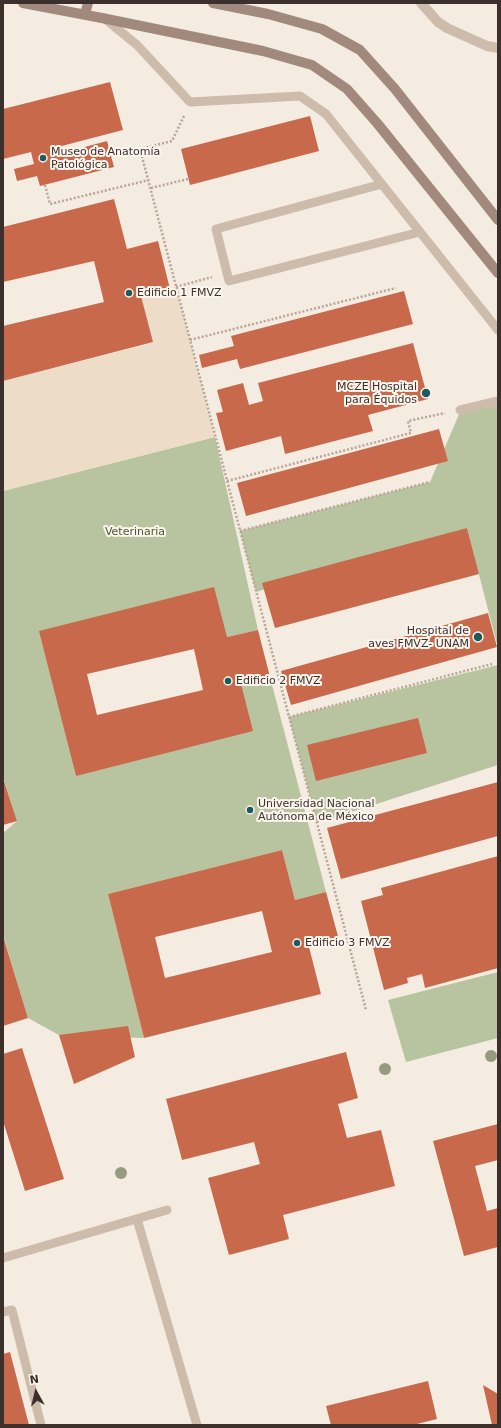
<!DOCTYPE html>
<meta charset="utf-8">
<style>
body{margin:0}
#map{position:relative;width:501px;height:1428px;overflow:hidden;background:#f4ebe1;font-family:"DejaVu Sans",sans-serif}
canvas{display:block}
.frame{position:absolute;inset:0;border:4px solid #3b302b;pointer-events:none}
.north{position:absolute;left:16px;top:1372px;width:40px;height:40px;-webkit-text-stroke:3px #fbf5ee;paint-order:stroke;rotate:352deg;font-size:11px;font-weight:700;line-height:16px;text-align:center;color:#3b302b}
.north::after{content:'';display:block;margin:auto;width:14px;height:18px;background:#3b302b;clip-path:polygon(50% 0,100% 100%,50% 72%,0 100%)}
</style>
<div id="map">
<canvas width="501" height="1428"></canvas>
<div class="frame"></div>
<div class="north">N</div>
</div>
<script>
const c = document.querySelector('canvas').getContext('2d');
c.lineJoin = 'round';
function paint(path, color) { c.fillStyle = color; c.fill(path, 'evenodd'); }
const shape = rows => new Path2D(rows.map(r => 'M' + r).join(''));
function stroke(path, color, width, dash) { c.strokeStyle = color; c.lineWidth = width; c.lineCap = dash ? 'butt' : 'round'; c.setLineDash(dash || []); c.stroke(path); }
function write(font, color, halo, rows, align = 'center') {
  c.font = font + ' "DejaVu Sans",sans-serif'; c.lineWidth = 4; c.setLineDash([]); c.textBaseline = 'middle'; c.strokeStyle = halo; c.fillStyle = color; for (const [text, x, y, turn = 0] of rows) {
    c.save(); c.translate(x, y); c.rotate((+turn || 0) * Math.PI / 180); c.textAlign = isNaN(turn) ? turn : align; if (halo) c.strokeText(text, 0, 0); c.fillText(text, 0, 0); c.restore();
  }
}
const green = shape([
 [498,404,498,648,467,528,256,592,240,531,430,482,460,412],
 [215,437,258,630,227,637,40,631,76,776,241,684,270,677,326,892,295,900,282,850,108,894,144,1038,59,1035,28,1018,3,935,3,833,17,821,3,777,3,491],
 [498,665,498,765,317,823,289,717],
 [498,972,498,1038,406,1062,388,1000]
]);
const plaza = shape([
 [176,287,215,437,3,491,3,381,153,343,141,296]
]);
const building = shape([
 [110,82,123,130,50,149,51,156,107,141,114,167,40,186,37,176,17,181,14,169,34,164,31,152,3,159,3,109],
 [310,116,319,151,190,185,181,149],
 [114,199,127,249,158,241,170,289,141,296,153,342,3,381,3,326,104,302,94,261,3,282,3,227],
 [404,291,413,324,240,369,237,359,202,368,199,355,234,346,231,336],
 [413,343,428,399,368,415,373,431,285,454,281,436,226,451,216,413,223,412,217,390,243,383,249,405,263,401,258,383],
 [439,429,448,461,246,516,237,483],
 [467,528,479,574,275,628,262,583],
 [214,587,227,637,258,630,270,677,241,684,253,731,76,776,39,631],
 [194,649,203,690,97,715,87,674],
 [488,613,497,647,291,705,281,671],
 [418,718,427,753,316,781,307,745],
 [3,778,17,821,3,825],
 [498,782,498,836,341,879,327,828],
 [282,850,295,900,326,892,339,940,309,947,321,994,144,1038,108,894],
 [262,911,272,952,165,978,155,937],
 [498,856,498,968,425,988,422,974,407,978,408,983,384,990,361,901,383,895,381,888],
 [3,936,28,1018,3,1026],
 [128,1026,135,1057,74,1084,59,1035],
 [22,1048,64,1179,25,1191,3,1121,3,1054],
 [346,1052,358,1098,338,1104,347,1138,381,1130,395,1186,283,1215,289,1239,229,1255,208,1178,260,1164,254,1142,182,1160,166,1099],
 [498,1124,498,1160,475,1166,487,1211,498,1208,498,1247,464,1256,433,1141],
 [10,1352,29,1425,3,1425,3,1354],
 [428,1381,437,1419,413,1425,331,1425,326,1406],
 [483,1385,498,1394,498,1425,492,1425]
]);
const path = shape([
 [184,116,172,141,140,149,366,1010],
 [45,185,50,204,149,180],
 [151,188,188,179],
 [176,287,212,277],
 [190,340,396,288],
 [227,481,411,433,408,421,445,413],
 [240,531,430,482],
 [289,717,492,664]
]);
const lane = shape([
 [104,18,137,45,190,102,300,96,326,114,498,330],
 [382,184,216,229,229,281,420,232],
 [460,410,498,401],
 [137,1219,197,1425],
 [3,1258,167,1210],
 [3,1312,12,1310,41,1425]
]);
const street = shape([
 [421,3,438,22,447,28,487,46,498,48]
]);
const secondary = shape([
 [23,3,102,18,263,51,312,65,347,89,377,123,498,273],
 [213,3,268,14,322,29,360,50,395,89,498,220],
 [85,14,88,3]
]);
const trees = [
 [491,1056],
 [385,1069],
 [121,1173]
];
const markers = [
 [43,158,4,"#1f5a5e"],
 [129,293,4,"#1f5a5e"],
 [426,393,5,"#1f5a5e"],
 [478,637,5,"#1f5a5e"],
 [228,681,4,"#1f5a5e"],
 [250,810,4,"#1f5a5e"],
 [297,943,4,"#1f5a5e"]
];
const poiNames = [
 ["Museo de Anatomía",51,152],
 ["Patológica",51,165],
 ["Edificio 1 FMVZ",137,293],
 ["MCZE Hospital",417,387,"right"],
 ["para Équidos",417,400,"right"],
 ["Hospital de",469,631,"right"],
 ["aves FMVZ- UNAM",469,644,"right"],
 ["Edificio 2 FMVZ",236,681],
 ["Universidad Nacional",258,804],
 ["Autónoma de México",258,817],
 ["Edificio 3 FMVZ",305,943]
];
const parkNames = [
 ["Veterinaria",135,532]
];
paint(green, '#b8c4a0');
paint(plaza, '#ecdcc8');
paint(building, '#c8694b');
stroke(path, '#b9a596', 2.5, [2, 2]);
stroke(lane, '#cdbbac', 9);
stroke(street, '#cdbbac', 10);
stroke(secondary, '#a18a7d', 10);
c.fillStyle = '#969b7f';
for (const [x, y] of trees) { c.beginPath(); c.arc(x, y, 6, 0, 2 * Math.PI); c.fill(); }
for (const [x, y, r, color] of markers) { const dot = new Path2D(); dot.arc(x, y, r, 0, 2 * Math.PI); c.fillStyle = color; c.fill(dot); stroke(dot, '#fbf5ee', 1.5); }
write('11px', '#3b302b', '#fbf5ee', poiNames, 'left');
write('11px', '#4a5a2e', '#fbf5ee', parkNames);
</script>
